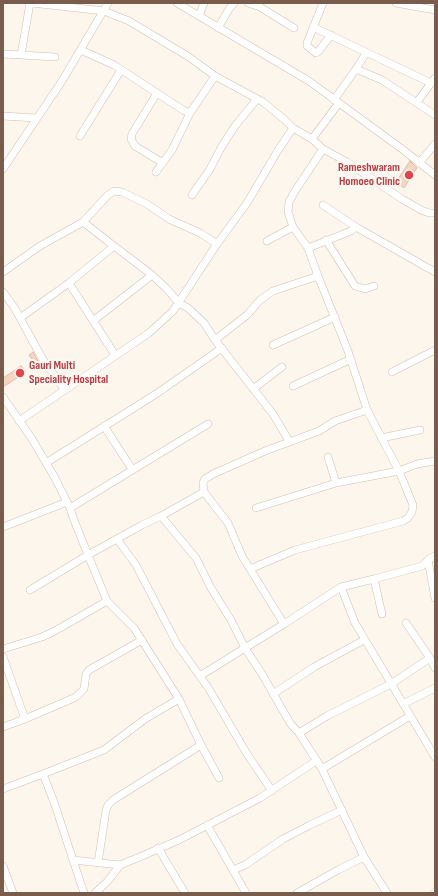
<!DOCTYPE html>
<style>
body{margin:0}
#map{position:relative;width:438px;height:896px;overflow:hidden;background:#fdf6ec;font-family:"Sofia Sans Condensed",sans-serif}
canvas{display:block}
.frame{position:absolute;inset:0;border:4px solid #7a5c4d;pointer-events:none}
</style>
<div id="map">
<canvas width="438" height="896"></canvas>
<div class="frame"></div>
</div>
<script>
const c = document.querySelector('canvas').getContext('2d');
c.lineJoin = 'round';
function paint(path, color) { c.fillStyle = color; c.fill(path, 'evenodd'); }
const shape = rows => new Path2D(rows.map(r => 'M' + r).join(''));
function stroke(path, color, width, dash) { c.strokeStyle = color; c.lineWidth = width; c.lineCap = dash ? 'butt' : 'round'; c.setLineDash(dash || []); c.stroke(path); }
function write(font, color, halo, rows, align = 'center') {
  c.font = font + ' "Sofia Sans Condensed",sans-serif'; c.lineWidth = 4; c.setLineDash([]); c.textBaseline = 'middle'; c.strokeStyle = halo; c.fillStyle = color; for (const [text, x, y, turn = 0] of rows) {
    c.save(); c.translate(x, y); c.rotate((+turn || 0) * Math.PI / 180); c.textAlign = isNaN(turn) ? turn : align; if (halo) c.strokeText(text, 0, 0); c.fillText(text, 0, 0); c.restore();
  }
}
const building = shape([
 [410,161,417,168,404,188,396,182,410,161],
 [33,352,39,363,36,365,29,355,33,352],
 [21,366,26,372,3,387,3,378,21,366]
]);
const minor = shape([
 [32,3,104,11,129,21,189,57,215,76,263,102,285,120,293,128],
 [177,3,309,81,402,149,435,175],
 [248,3,260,7,294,28],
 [323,3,307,43,307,46,316,53,318,52,331,35],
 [396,3,435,10],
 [199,16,204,3],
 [313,27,431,83],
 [218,28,229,9,234,3],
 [81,50,114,65,183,110,190,113],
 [3,54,21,55,30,3],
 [21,55,55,57],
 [356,69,366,53],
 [157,93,132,134,131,139,135,146,163,163],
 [334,100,356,69,382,80,435,115],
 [417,102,435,78],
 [3,116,36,118],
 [80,136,121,70],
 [312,139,339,103],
 [419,163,435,144],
 [3,169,62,81,108,3],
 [156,172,172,150,190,113,215,76],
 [192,195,210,169,222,146,235,126,257,99],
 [323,205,356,227],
 [83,222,114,246],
 [326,240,355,286,365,289,374,286],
 [267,241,293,227],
 [308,248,351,231,356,227,435,272],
 [3,272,40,246,83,222,108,195,114,191,122,192,147,204,169,219,200,233,217,244],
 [69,283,115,355],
 [3,292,14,307,42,358,64,389],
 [20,318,69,283,114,246,152,275,166,288,179,303,188,308,204,323,215,340,247,315,260,300,273,291,318,276],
 [93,321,152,275],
 [215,340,273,414,289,441],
 [273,345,335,317],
 [392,372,435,350],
 [293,386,351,359],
 [253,389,282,367],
 [3,397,32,439,55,478,70,508,74,520,88,555,142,525,161,516,196,558,211,588,231,620,245,648,284,624,242,556,228,523,204,492,203,483,205,479,213,474,265,451,319,431,335,421,367,410,348,351,318,276,308,248,293,227,288,212,289,202,295,191,323,149],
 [19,421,149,333,173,311,217,244,247,203,277,152,293,128,312,139,323,149,347,162,402,199,421,210,429,213,435,213],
 [104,426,132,469],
 [381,438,420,430],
 [328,457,336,483],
 [46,463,156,394,222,348],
 [70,508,208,424],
 [256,508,336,483,399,471,417,464,435,461],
 [161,516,204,492],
 [3,527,67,502],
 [117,539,136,565,177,644,209,689,247,754,272,791],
 [428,560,435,598],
 [250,569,295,550,403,521,408,518,412,512,413,505,399,471,367,410],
 [374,579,382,614],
 [341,587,355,623,435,757],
 [30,590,88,555,107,601],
 [406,623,430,658],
 [284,624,341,587,374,579,422,566,429,559,435,556],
 [3,649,42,637,53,632,107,601,134,628,160,669,179,699,201,745,219,778],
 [3,657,25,719,3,727],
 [200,676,245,648,262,674,290,723,299,733,322,769,364,857,387,893],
 [273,694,314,667,364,640],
 [179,699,145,719,104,750,43,774,54,802,73,860,120,865,142,856,179,840,260,798,316,761],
 [403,704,435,688],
 [25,719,76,697,84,689,86,674,89,670,142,640],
 [299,733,327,716,391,684,430,658,435,668],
 [322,769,410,716],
 [3,789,43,774],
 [207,825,246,893],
 [158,848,185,893],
 [73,860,84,893],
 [98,863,106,810,108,805,113,800,201,745],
 [3,866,13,893],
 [233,870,245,865,283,839,310,825,342,810],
 [95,893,107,882,120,865],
 [297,893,338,870,364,857],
 [434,893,435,892]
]);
const markers = [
 [409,175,5,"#e0444e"],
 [20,373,5,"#e0444e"]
];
const healthNames = [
 ["Rameshwaram",400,168],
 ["Homoeo Clinic",400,182],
 ["Gauri Multi",29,366,"left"],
 ["Speciality Hospital",29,380,"left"]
];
paint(building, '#f3d5c3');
stroke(building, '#e6bba3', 1);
stroke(minor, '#d1beb0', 8);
stroke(minor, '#fff', 7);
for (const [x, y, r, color] of markers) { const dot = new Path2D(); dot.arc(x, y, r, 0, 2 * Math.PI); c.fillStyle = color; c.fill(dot); stroke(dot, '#fffaf3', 1.5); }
write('bold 12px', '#be3a42', '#fffaf3', healthNames, 'right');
</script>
